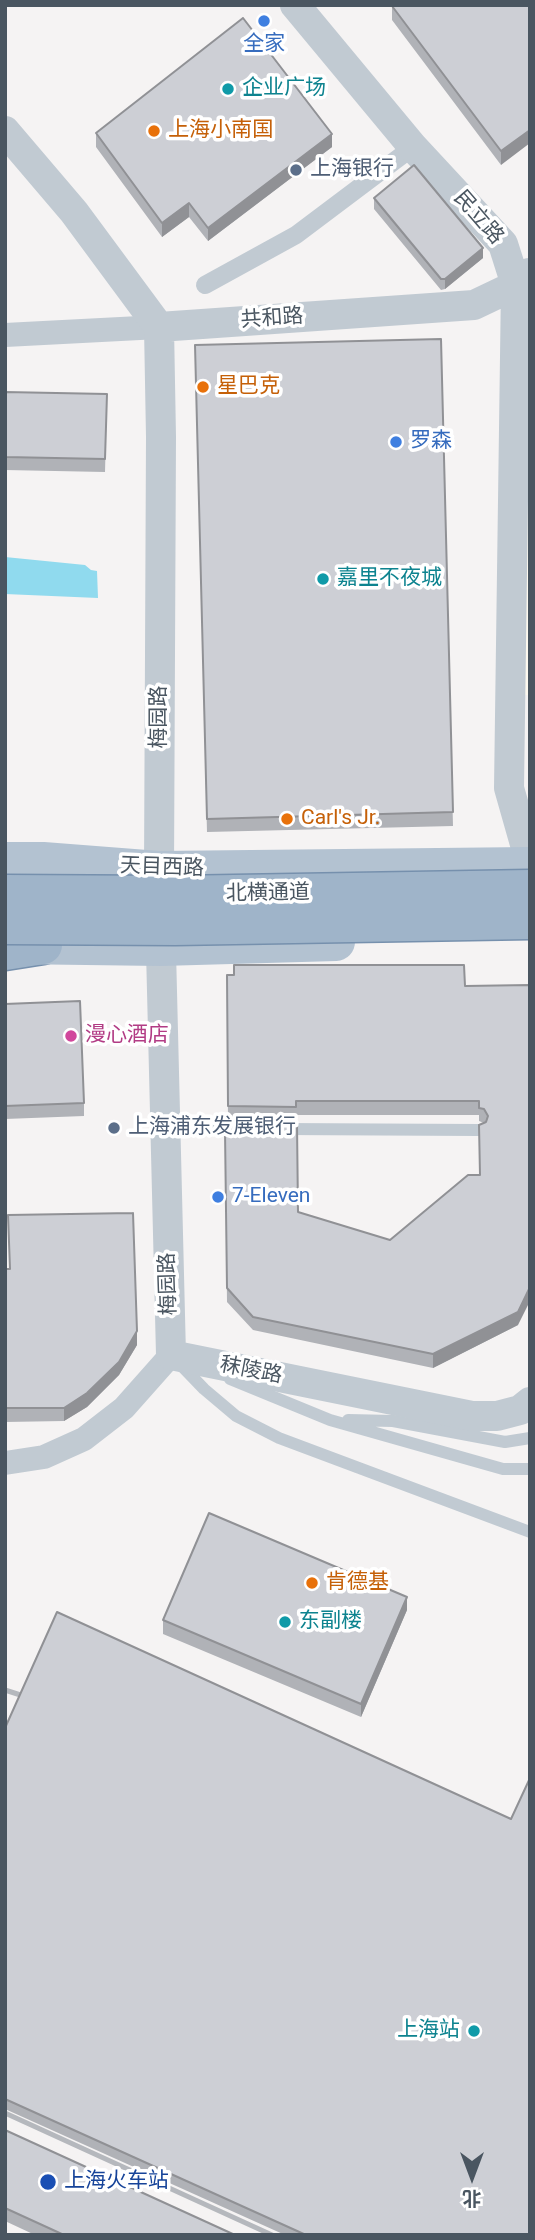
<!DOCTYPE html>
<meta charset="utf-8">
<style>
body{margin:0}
#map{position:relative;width:535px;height:2240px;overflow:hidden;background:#f5f3f3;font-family:Roboto,"Noto Sans SC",sans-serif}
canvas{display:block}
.frame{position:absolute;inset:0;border:7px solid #4a5661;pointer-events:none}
.north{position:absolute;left:437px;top:2142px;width:70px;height:70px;-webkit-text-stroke:5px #fff;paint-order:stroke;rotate:180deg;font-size:19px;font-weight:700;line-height:28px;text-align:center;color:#4a5661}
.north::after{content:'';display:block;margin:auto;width:24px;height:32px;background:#4a5661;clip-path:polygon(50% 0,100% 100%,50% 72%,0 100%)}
</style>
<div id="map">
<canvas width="535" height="2240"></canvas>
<div class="frame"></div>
<div class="north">北</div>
</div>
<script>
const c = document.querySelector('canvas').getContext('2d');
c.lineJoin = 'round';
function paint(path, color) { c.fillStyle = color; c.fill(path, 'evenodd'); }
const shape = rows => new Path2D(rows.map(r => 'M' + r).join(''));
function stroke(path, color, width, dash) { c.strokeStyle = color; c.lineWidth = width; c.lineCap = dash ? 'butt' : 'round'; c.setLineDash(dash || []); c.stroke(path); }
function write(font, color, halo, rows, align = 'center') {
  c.font = font + ' Roboto,"Noto Sans SC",sans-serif'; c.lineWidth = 7; c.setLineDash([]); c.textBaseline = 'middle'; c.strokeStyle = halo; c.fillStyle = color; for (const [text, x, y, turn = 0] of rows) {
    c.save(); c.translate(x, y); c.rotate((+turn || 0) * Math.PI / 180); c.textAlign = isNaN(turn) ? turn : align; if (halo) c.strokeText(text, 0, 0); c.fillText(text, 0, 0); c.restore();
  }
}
const commercial = shape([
 [530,321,530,695,522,695]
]);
const water = shape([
 [5,557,85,565,91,570,97,571,98,598,5,594]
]);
const service = shape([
 [165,1128,241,1128],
 [281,1129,479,1130],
 [179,1363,204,1389,236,1416,279,1438,530,1532],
 [230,1379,330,1420,503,1469,530,1469],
 [348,1420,393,1421,505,1442,530,1438]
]);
const pedestrian = shape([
 [205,285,296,235,413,147]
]);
const minor = shape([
 [5,335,159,327],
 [5,1463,44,1457,84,1439,124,1408,171,1355]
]);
const tertiary = shape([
 [295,5,413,147,503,244,516,285,509,788,530,862],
 [5,131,74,212,159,327,161,437,159,870,171,1355,472,1416,497,1416,520,1410,530,1402],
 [159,327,474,305,516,285,529,273]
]);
const primary = shape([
 [5,861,43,861,159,870,530,866],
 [11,945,161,947,336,942]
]);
const trunk = shape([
 [5,951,43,945]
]);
const rail = shape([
 [5,1690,39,1701],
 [5,2113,272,2235]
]);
const trunkBridge = shape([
 [5,894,175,895,530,889],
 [5,925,175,926,530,920]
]);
const wall = shape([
 [530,5,501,165,392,20,392,6],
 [96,133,332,147,208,241,189,217,162,237,96,147],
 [374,198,483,258,445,289,441,290,374,209],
 [441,339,453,826,207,832,195,345],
 [5,392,107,394,105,472,5,470],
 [227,975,465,986,530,985,518,1325,433,1368,253,1330,227,1302,225,1131,298,1212,390,1240,480,1175,484,1123,479,1121,479,1115,296,1115,296,1120,228,1120],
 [5,1004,84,1103,84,1116,5,1119],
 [5,1269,137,1345,119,1375,87,1407,64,1421,5,1422],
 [407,1610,361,1717,163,1634,163,1620],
 [5,1728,530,2235,285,2235,5,2109],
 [5,2130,235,2235,35,2235,5,2221]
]);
const shadedWall = shape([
 [530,130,530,143,501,165,501,151],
 [332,134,332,147,208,241,208,228],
 [189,203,189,217,162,237,162,223],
 [483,248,483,258,445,289,445,279],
 [530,1287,530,1301,518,1325,433,1368,433,1354],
 [137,1331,137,1345,119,1375,87,1407,64,1421,64,1408],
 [407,1597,407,1610,361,1717,361,1704]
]);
const building = shape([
 [393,5,530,5,530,130,501,151,392,6,393,5],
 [243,18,332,134,208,228,189,203,162,223,96,133,243,18],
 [414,165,483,248,445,279,441,279,374,198,414,165],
 [441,339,453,812,207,819,195,345,441,339],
 [5,392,107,394,105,459,5,457,5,392],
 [234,965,464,965,465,986,530,985,530,1287,518,1312,433,1354,253,1317,227,1288,225,1131,228,1131,228,1124,297,1124,298,1212,390,1240,468,1175,480,1175,479,1125,486,1122,488,1116,484,1109,479,1108,479,1101,296,1101,296,1107,228,1106,227,975,234,975,234,965],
 [80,1001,84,1103,5,1106,5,1004,80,1001],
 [133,1213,137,1331,119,1362,87,1393,64,1408,5,1408,5,1269,10,1269,8,1215,133,1213],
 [209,1513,407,1597,361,1704,163,1620,209,1513],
 [57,1612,511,1819,530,1778,530,2235,306,2235,5,2099,5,1728,57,1612],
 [5,2130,235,2235,64,2235,5,2208,5,2130]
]);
const markers = [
 [264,21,7,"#3f7fe0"],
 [228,89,7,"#0f9aa8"],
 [154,131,7,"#e8710a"],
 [296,170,7,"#5c6f8a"],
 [203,387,7,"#e8710a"],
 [396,442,7,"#3f7fe0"],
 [323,579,7,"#0f9aa8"],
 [287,819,7,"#e8710a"],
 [71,1036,7,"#d1479c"],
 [114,1128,7,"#5c6f8a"],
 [218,1197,7,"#3f7fe0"],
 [312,1583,7,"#e8710a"],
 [285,1622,7,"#0f9aa8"],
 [474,2031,7,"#0f9aa8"],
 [48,2182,9,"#1a4fb4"]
];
const shopNames = [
 ["全家",264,45,"center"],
 ["罗森",410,442],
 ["7-Eleven",232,1197]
];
const cultureNames = [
 ["企业广场",242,89],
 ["嘉里不夜城",337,579],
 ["东副楼",299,1622],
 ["上海站",460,2031,"right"]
];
const foodNames = [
 ["上海小南国",168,131],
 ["星巴克",217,387],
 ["Carl's Jr.",301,819],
 ["肯德基",326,1583]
];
const serviceNames = [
 ["上海银行",310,170],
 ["上海浦东发展银行",128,1128]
];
const streetNames = [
 ["民立路",478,218,49],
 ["共和路",272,319,-4],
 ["梅园路",160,717,-90],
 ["天目西路",162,868,2],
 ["北横通道",268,894,-1],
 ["梅园路",169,1284,-92],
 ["秣陵路",251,1371,11]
];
const hotelNames = [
 ["漫心酒店",85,1036]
];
const transitNames = [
 ["上海火车站",64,2182]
];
paint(commercial, '#fdf9ef');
paint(water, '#90daee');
stroke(trunk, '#7690ad', 41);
stroke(service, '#c1cad2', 12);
stroke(pedestrian, '#c1cad2', 18);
stroke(minor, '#c1cad2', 24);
stroke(tertiary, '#c1cad2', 30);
stroke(primary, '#b3c2d1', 38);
stroke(trunk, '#9fb4c9', 38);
stroke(rail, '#b5b8bd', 5);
stroke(trunkBridge, '#7690ad', 41, []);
stroke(trunkBridge, '#9fb4c9', 38);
paint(wall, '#b0b2b7');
paint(shadedWall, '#909195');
paint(building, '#cdcfd5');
stroke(building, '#909195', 2);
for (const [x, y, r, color] of markers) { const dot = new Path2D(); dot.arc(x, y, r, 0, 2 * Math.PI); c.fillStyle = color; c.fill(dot); stroke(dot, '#fff', 2.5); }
write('21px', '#366cbe', '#fff', shopNames, 'left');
write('21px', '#0d838f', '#fff', cultureNames, 'left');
write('21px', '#c56008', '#fff', foodNames, 'left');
write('21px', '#4e5e75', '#fff', serviceNames, 'left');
write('21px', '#4a5661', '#fff', streetNames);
write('21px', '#b23c85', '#fff', hotelNames, 'left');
write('21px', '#164399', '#fff', transitNames, 'left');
</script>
